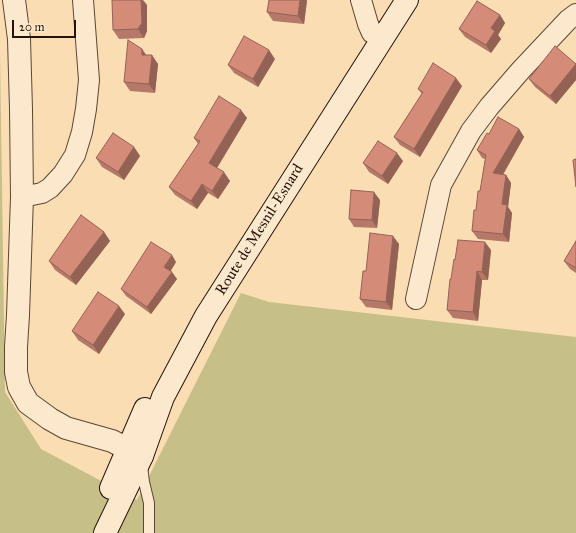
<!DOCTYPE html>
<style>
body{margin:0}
#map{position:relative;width:576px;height:533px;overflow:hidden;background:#faddb2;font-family:"IM FELL Great Primer",serif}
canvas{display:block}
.scale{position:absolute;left:12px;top:20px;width:64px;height:18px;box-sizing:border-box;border:2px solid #24130b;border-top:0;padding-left:5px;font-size:12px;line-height:14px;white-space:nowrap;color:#24130b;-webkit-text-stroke:3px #fce9cd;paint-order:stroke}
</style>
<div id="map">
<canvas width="576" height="533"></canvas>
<div class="scale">20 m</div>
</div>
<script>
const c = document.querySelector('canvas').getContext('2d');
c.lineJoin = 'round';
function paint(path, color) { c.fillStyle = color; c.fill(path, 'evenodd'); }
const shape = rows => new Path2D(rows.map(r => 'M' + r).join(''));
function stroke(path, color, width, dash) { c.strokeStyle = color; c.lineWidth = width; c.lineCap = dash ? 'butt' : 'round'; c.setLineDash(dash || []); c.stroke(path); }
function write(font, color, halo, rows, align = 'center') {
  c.font = font + ' "IM FELL Great Primer",serif'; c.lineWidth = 3; c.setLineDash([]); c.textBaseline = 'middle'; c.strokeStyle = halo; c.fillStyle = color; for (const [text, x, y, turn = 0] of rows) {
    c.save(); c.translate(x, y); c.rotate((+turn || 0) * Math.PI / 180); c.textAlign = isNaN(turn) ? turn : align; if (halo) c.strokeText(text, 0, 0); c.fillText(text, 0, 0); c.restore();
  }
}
const green = shape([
 [0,51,5,392,41,449,137,500,241,293,269,302,576,337,576,533,0,533]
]);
const service = shape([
 [142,466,144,482,149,503,149,533]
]);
const minor = shape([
 [361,0,368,24,372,33],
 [22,197,42,193,50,188,63,174,75,155,82,132,86,109,89,80,83,0],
 [416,299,441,185,471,131,489,107,521,70,568,20,576,14]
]);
const tertiary = shape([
 [14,0,19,39,21,109,22,197,18,315,16,347,16,372,19,387,28,403,50,419,66,428,112,441,142,456]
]);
const secondary = shape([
 [111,488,145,409],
 [105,533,142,456,163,397,206,316,407,0]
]);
const wall = shape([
 [269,0,307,0,304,24,273,21,267,12],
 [147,5,147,31,144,38,119,39,113,30],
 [500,15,505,23,498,35,501,39,491,53,465,37,459,29],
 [142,49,146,55,158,64,155,93,130,91,124,82],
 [275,59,258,87,234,73,228,65],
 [576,64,576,80,556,104,535,87,529,79],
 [462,86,420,157,400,145,394,137,422,94,418,89],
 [247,118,217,168,230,181,218,199,208,193,197,209,175,195,169,187,198,144,194,138],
 [519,129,524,137,503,175,506,175,511,183,508,207,512,213,509,242,478,239,472,231,480,191,485,159,482,158,477,150,489,134],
 [134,147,140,156,124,180,102,167,96,158],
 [403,161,388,184,369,172,363,163],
 [380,200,377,228,354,227,349,219],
 [104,232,110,241,76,285,55,270,49,261],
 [576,241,576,273,570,269,564,261],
 [399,244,392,310,366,307,360,299,366,271],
 [491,250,488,280,482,280,478,321,453,318,447,310,451,279],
 [176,262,170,271,177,279,151,314,126,296,121,289],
 [125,314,99,354,78,340,72,331]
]);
const shadedWall = shape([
 [141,0,143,0,147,5,147,31,144,38,138,29],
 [300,0,307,0,304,24,298,16],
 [500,15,505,23,498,35,501,39,491,53,486,45,491,28],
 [142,49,148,58,142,55],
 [269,50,275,59,258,87,253,79],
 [152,55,158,64,155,93,149,84],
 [576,64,576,80,556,104,550,96],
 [456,78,462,86,420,157,414,149],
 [241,110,247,118,215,171,209,163],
 [519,129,524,137,499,181,493,173],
 [134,147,140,156,124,180,118,172],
 [397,153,403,161,388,184,382,176],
 [224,172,230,181,218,199,212,191],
 [506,175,511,183,508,207,512,213,509,242,503,234,502,204],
 [202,184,208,193,197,209,191,201],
 [374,192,380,200,377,228,372,220],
 [104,232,110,241,76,285,70,277],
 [393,236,399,244,392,310,386,302],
 [485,242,491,250,488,280,482,272],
 [172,255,176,262,169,274,164,267],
 [477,271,482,280,478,321,473,312],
 [172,272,177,279,151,314,147,307],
 [119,306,125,314,99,354,93,345]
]);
const building = shape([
 [112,0,141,0,142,23,138,29,113,30,112,0],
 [269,0,300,0,298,16,267,12,269,0],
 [477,1,500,15,491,28,495,31,486,45,459,29,477,1],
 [244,36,269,50,253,79,228,65,244,36],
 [128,40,142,49,142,55,152,55,149,84,124,82,128,40],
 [555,46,576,64,550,96,529,79,555,46],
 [433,63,456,78,414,149,394,137,423,92,418,89,433,63],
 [219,96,241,110,209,163,224,172,212,191,202,184,191,201,169,187,200,141,194,138,219,96],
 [498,117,519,129,493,173,506,175,502,204,507,205,503,234,472,231,474,210,476,210,478,191,480,191,486,155,477,150,487,133,489,134,498,117],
 [113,133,134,147,118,172,96,158,113,133],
 [378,141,397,153,382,176,363,163,378,141],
 [576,159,576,187,573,160,576,159],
 [351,190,374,192,372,220,349,219,351,190],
 [81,215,104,232,70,277,49,261,81,215],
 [370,233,393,236,386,302,360,299,363,271,366,271,370,233],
 [458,240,485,242,482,272,477,271,473,312,447,310,450,279,451,279,454,259,455,260,458,240],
 [576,241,576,268,564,261,576,241],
 [151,242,172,255,164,267,172,272,147,307,121,289,151,242],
 [98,292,119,306,93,345,72,331,98,292]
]);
const streetNames = [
 ["Route de Mesnil-Esnard",260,230,-58]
];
paint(green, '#c6bf87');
stroke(service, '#5a4635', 12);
stroke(minor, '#5a4635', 22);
stroke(tertiary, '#5a4635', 24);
stroke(secondary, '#24130b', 24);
stroke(service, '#fce9cd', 10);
stroke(minor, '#fce9cd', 20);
stroke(tertiary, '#fce9cd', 22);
stroke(secondary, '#fce9cd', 22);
paint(wall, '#b67868');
paint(shadedWall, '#946255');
paint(building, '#d48c79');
stroke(building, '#946255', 1);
write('15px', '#24130b', '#fce9cd', streetNames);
</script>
